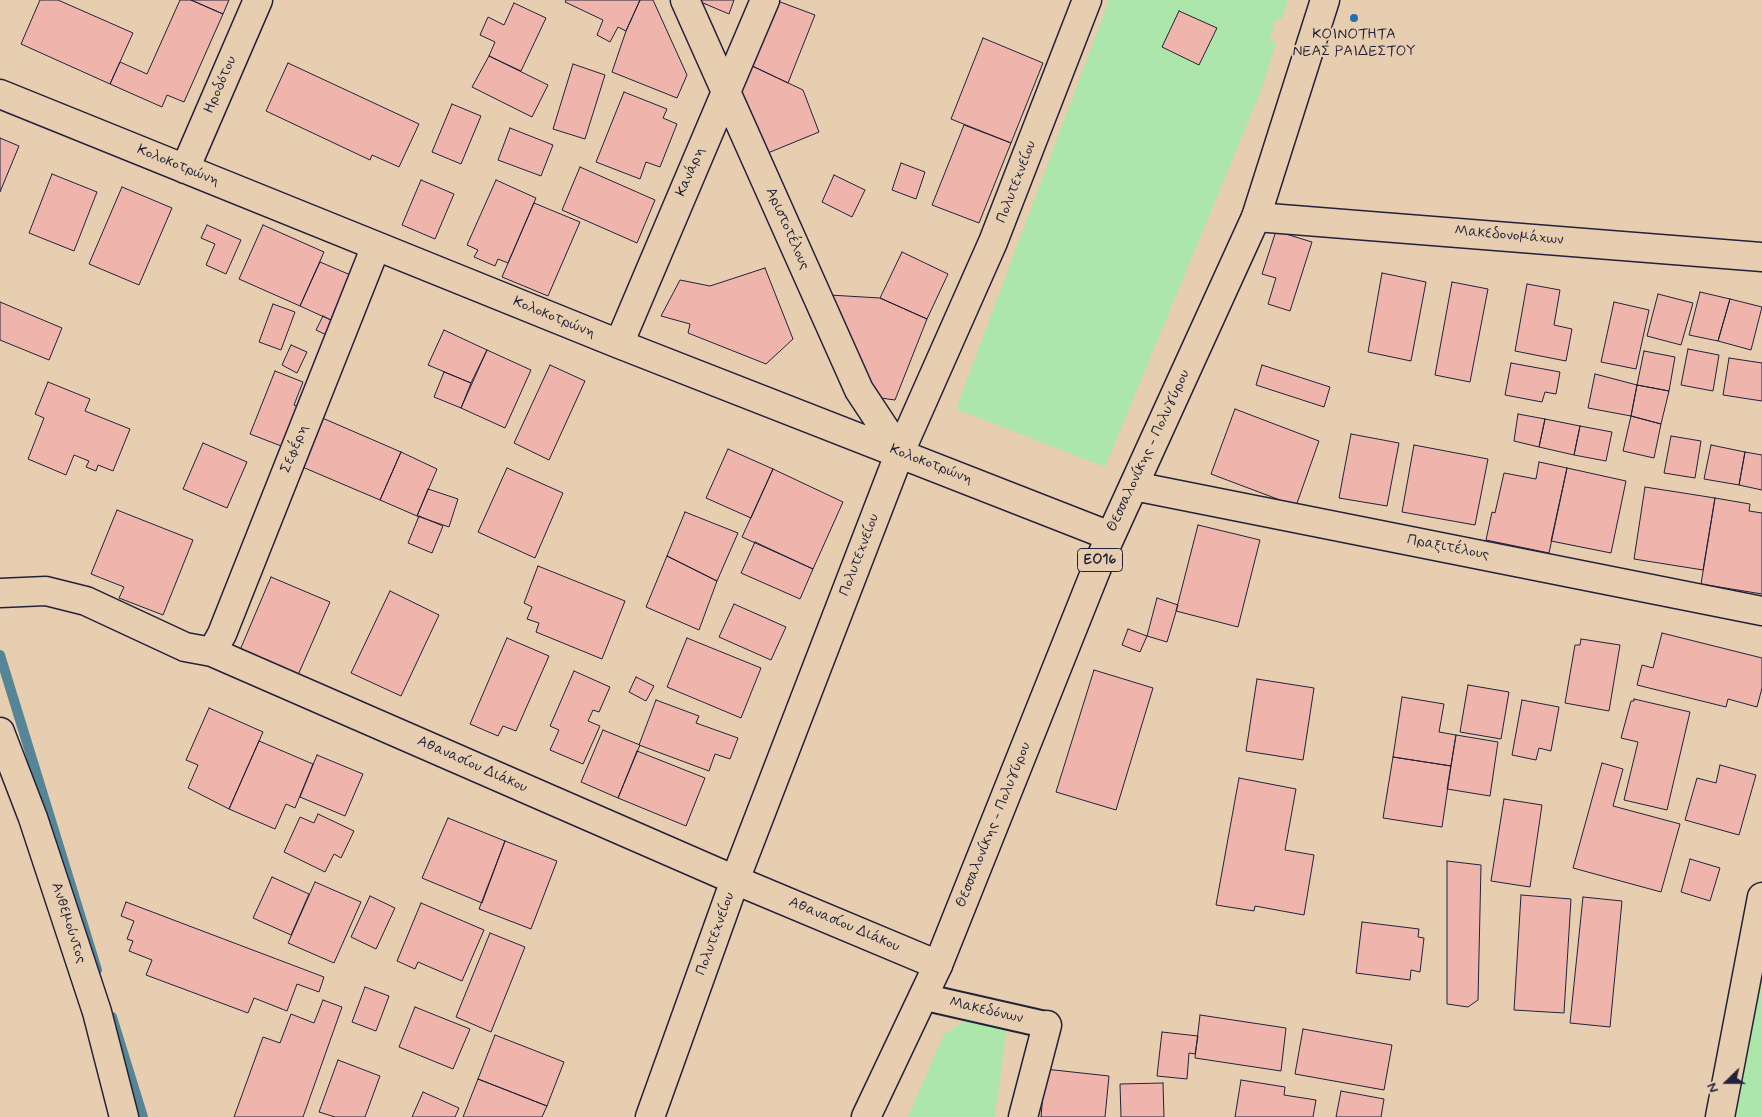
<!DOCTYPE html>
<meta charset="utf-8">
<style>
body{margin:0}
#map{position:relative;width:1762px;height:1117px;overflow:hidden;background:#e8ceb0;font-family:Mynerve,sans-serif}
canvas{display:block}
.north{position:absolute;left:1702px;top:1057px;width:50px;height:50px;-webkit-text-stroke:4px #e8ceb0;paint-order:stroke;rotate:248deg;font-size:14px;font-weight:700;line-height:20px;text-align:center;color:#22223b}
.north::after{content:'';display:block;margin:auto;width:18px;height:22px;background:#22223b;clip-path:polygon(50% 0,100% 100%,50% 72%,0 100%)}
</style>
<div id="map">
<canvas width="1762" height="1117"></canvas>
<div class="north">N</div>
</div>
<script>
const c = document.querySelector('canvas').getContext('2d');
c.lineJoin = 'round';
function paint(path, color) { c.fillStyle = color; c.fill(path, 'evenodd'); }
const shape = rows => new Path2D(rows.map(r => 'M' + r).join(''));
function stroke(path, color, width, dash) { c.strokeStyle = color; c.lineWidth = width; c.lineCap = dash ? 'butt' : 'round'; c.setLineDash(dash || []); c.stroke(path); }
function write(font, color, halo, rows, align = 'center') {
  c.font = font + ' Mynerve,sans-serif'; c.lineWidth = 4; c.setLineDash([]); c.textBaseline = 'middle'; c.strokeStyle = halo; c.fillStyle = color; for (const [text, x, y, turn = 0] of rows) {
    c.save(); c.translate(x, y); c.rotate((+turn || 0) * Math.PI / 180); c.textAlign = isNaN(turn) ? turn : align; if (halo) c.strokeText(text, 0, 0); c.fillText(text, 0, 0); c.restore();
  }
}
const green = shape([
 [1109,0,1288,0,1282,19,1275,20,1270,39,1276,43,1262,88,1105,467,956,409],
 [1762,960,1762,1117,1734,1117],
 [971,1017,1007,1025,995,1117,908,1117,944,1034]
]);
const stream = shape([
 [0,655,97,970],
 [112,1017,143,1117]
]);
const building = shape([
 [40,0,58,0,133,33,110,84,21,44,40,0],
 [180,0,191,0,223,14,184,102,167,95,162,107,110,84,120,62,147,74,180,0],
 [191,0,229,0,223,14,191,0],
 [566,0,640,0,626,31,618,27,610,42,597,35,603,20,565,2,566,0],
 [640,0,653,0,687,75,677,98,612,72,626,31,640,0],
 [696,0,734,0,729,14,696,0],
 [775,0,815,15,788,83,748,64,775,0],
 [514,3,546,18,521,71,489,56,495,42,480,35,488,17,504,25,514,3],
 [1179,11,1217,28,1199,65,1162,47,1179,11],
 [983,38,1043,63,1011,143,951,119,983,38],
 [489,56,548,85,532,117,472,87,489,56],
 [288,63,419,124,399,167,372,155,370,160,266,111,288,63],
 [573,64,605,75,585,139,553,129,573,64],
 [748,64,803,90,819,132,763,155,735,89,748,64],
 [624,92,667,109,663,118,677,124,660,167,646,162,640,179,596,162,624,92],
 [452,104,481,116,461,164,432,152,452,104],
 [964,125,1011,143,979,223,932,205,964,125],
 [510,128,553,145,541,176,498,160,510,128],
 [0,138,19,146,0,192,0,138],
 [901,163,925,172,916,199,892,190,901,163],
 [580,167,655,200,637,243,562,210,580,167],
 [52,174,97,192,74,251,29,233,52,174],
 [834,175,865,190,852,217,822,202,834,175],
 [421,180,454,194,435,239,402,225,421,180],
 [496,180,536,198,508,263,498,259,495,266,474,257,478,250,467,245,496,180],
 [122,187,172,208,139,285,89,264,122,187],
 [534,203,580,222,548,296,502,277,534,203],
 [207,225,241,240,226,274,206,265,215,244,201,238,207,225],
 [263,225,324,252,300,306,239,279,263,225],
 [1276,231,1312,242,1290,311,1268,304,1276,278,1262,274,1276,231],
 [902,252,948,274,927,319,880,298,902,252],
 [320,262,353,276,333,321,300,306,320,262],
 [765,268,793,339,766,364,688,333,690,324,661,316,680,280,710,286,765,268],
 [1382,273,1426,282,1411,361,1368,352,1382,273],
 [1452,282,1488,289,1470,382,1435,375,1452,282],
 [1527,284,1560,290,1554,325,1572,329,1566,361,1515,351,1527,284],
 [1700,292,1730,299,1718,341,1689,335,1700,292],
 [1658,294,1693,303,1681,345,1647,336,1658,294],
 [829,295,880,298,927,319,895,400,874,397,874,387,862,381,829,295],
 [1730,299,1762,307,1751,350,1718,341,1730,299],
 [0,302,62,328,49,360,0,340,0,302],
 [1614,302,1649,310,1636,369,1601,362,1614,302],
 [273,304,295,312,281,350,259,342,273,304],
 [323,316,333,321,335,339,316,330,323,316],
 [444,330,487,350,471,383,428,365,444,330],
 [291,345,307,352,297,373,282,365,291,345],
 [1688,349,1719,355,1713,391,1681,385,1688,349],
 [487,350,531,370,505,428,461,408,487,350],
 [1644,351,1675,357,1669,391,1637,385,1644,351],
 [1729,358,1762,363,1762,401,1723,395,1729,358],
 [1511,363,1560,372,1556,394,1545,392,1542,402,1505,395,1511,363],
 [550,365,585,381,549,460,514,443,550,365],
 [1262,365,1330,387,1324,407,1256,385,1262,365],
 [275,371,303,382,294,405,304,410,289,449,250,434,275,371],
 [444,372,471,383,461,408,434,397,444,372],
 [1595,374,1637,385,1631,416,1588,408,1595,374],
 [48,382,90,399,85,411,130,429,113,471,98,465,96,471,86,467,89,461,74,455,66,475,28,459,44,418,35,414,48,382],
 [1637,385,1669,391,1661,424,1631,416,1637,385],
 [1235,409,1319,441,1296,506,1211,474,1235,409],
 [1518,414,1545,419,1539,447,1514,441,1518,414],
 [1631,416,1661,424,1654,458,1623,451,1631,416],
 [320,417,401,452,380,500,300,466,320,417],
 [1545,419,1580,426,1574,455,1539,447,1545,419],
 [1580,426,1612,432,1606,461,1574,455,1580,426],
 [1351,434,1399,443,1387,506,1339,498,1351,434],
 [1671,436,1701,441,1695,478,1664,473,1671,436],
 [203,443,247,462,227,508,183,489,203,443],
 [1414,445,1488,459,1475,525,1402,512,1414,445],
 [1711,445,1745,452,1739,485,1704,479,1711,445],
 [728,449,773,469,751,518,706,498,728,449],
 [401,452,437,469,417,516,380,500,401,452],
 [1745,452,1762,455,1762,490,1739,485,1745,452],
 [1539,462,1567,468,1549,553,1486,540,1492,512,1495,513,1504,473,1536,479,1539,462],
 [507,468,563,493,535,558,478,532,507,468],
 [1567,468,1626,481,1611,553,1551,541,1567,468],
 [773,469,843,502,813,569,742,537,773,469],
 [1645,487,1715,498,1703,570,1634,559,1645,487],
 [428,489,458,499,449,527,417,516,428,489],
 [1715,498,1750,504,1749,511,1762,513,1762,594,1701,584,1715,498],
 [117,510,193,540,163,615,119,598,124,587,91,574,117,510],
 [685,512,738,533,717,581,667,556,685,512],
 [419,516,443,526,432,553,408,543,419,516],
 [1198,525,1260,540,1238,627,1176,611,1198,525],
 [755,542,813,569,800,599,741,573,755,542],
 [667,556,717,581,699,630,646,607,667,556],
 [538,566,625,601,602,659,536,632,539,623,527,619,532,607,524,603,538,566],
 [271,577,330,602,298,675,240,650,271,577],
 [390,591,439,615,401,696,351,673,390,591],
 [1157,598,1178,605,1167,642,1147,636,1157,598],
 [734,604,786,627,771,660,719,637,734,604],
 [1128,629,1147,636,1140,652,1122,645,1128,629],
 [1662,633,1762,658,1762,688,1757,707,1728,699,1726,707,1637,685,1642,665,1653,668,1662,633],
 [507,638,549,656,516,731,503,726,498,736,470,724,507,638],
 [687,638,761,668,741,718,667,687,687,638],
 [1581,639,1620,645,1609,711,1565,703,1575,645,1580,645,1581,639],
 [1094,670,1153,688,1116,810,1056,792,1094,670],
 [574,671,610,687,599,712,593,710,588,721,600,726,583,764,550,750,559,730,550,726,574,671],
 [636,677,654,686,646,701,629,692,636,677],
 [1257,679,1314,688,1303,760,1246,751,1257,679],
 [1468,685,1509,692,1501,739,1460,732,1468,685],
 [1402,697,1444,704,1439,732,1456,735,1451,766,1393,757,1402,697],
 [1634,699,1690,712,1667,810,1624,800,1638,742,1621,738,1631,701,1634,701,1634,699],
 [656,700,699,716,696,723,738,738,730,759,715,754,709,771,639,745,656,700],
 [1522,700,1559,707,1551,751,1539,748,1536,760,1512,755,1522,700],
 [209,708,263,732,229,809,188,788,198,765,186,760,209,708],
 [603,730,640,745,618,798,581,782,603,730],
 [1456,735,1498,742,1490,796,1447,789,1456,735],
 [259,741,313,764,295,808,286,804,275,829,229,809,259,741],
 [637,751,705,778,686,826,618,798,637,751],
 [317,755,363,774,345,816,300,797,317,755],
 [1393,757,1451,766,1442,827,1383,818,1393,757],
 [1602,763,1623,769,1613,806,1680,824,1661,892,1573,868,1602,763],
 [1720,765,1756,775,1739,835,1685,820,1697,778,1716,783,1720,765],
 [1239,778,1296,789,1285,850,1314,855,1304,915,1255,906,1254,911,1216,905,1239,778],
 [1504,799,1542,805,1530,887,1491,881,1504,799],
 [318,814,354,831,341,858,334,854,325,872,284,852,300,817,314,823,318,814],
 [448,818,505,841,482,903,422,878,448,818],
 [505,841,557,861,531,929,479,909,505,841],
 [1690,859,1720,868,1710,901,1681,892,1690,859],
 [1447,861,1481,865,1478,1000,1468,1007,1447,1004,1447,861],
 [272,877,309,894,291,935,253,918,272,877],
 [315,882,361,902,334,963,288,943,315,882],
 [1521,895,1571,899,1564,1013,1514,1010,1521,895],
 [370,896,395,908,376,949,351,937,370,896],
 [1583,897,1622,901,1610,1027,1570,1023,1583,897],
 [126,902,324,977,319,992,297,984,287,1011,254,998,248,1013,146,975,152,960,129,951,133,941,127,939,134,921,121,916,126,902],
 [421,903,484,930,462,981,418,962,415,969,397,961,421,903],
 [1362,922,1419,929,1418,937,1424,938,1420,972,1411,970,1410,980,1356,973,1362,922],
 [490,933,525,947,491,1032,456,1017,490,933],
 [365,987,389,996,376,1031,352,1022,365,987],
 [323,1000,342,1007,303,1117,234,1117,263,1037,280,1043,291,1014,314,1023,323,1000],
 [415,1007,470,1029,453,1069,399,1047,415,1007],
 [1200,1015,1286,1028,1281,1071,1195,1058,1200,1015],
 [1303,1029,1392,1045,1384,1090,1295,1074,1303,1029],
 [1162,1032,1198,1036,1195,1054,1189,1053,1187,1079,1157,1076,1162,1032],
 [495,1035,564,1062,547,1106,478,1079,495,1035],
 [338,1060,380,1076,365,1117,335,1117,319,1112,338,1060],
 [1045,1069,1109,1076,1105,1117,1041,1117,1045,1069],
 [478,1079,547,1106,542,1117,463,1117,478,1079],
 [1241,1080,1285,1087,1284,1095,1316,1100,1313,1117,1235,1117,1241,1080],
 [1163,1083,1164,1117,1121,1117,1120,1084,1163,1083],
 [1341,1091,1384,1099,1381,1117,1336,1117,1341,1091],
 [423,1092,459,1108,455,1117,412,1117,423,1092]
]);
const pedestrian = shape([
 [924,997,1047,1025]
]);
const minor = shape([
 [685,0,859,390,900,452],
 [0,94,619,344,1110,536],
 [185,169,258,0],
 [1256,217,1762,257],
 [619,344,765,0],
 [0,593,46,591,86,601,185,647,212,652,735,880,938,965],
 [212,652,222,634,376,246],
 [0,732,33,818,97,1012,124,1117],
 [650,1117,735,880,900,452,993,242,1087,0],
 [1023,1117,1047,1025],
 [1720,1117,1762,897]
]);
const tertiary = shape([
 [1134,486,1762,611]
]);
const primary = shape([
 [866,1117,938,965,1102,555,1256,217,1325,0]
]);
const markers = [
 [1354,18,5,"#1f6fb2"]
];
const shields = [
 [1100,560,45]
];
const shieldNames = [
 ["ΕΟ16",1100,560]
];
const poiNames = [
 ["ΚΟΙΝΟΤΗΤΑ",1354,35],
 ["ΝΕΑΣ ΡΑΙΔΕΣΤΟΥ",1354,52]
];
const streetNames = [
 ["Ηροδότου",221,85,-67],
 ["Κολοκοτρώνη",178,166,22],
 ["Κανάρη",691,172,-67],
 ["Πολυτεχνείου",1017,182,-69],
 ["Αριστοτέλους",787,229,66],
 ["Μακεδονομάχων",1509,236,5],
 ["Κολοκοτρώνη",554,318,22],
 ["Σεφέρη",295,449,-68],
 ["Θεσσαλονίκης - Πολυγύρου",1149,451,-65],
 ["Κολοκοτρώνη",931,465,21],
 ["Πραξιτέλους",1448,548,11],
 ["Πολυτεχνείου",860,555,-69],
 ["Αθανασίου Διάκου",472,765,24],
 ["Θεσσαλονίκης - Πολυγύρου",994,825,-68],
 ["Ανθεμούντος",68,923,72],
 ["Αθανασίου Διάκου",844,925,23],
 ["Πολυτεχνείου",716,934,-70],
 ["Μακεδόνων",986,1011,13]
];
paint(green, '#ace6aa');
stroke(stream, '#568695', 10);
paint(building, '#efb4ac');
stroke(building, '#22223b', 1);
stroke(pedestrian, '#22223b', 29);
stroke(minor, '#22223b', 31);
stroke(tertiary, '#22223b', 31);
stroke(primary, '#22223b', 31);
stroke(pedestrian, '#e8ceb0', 25);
stroke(minor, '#e8ceb0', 28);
stroke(tertiary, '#e8ceb0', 28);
stroke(primary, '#e8ceb0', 28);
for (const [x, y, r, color] of markers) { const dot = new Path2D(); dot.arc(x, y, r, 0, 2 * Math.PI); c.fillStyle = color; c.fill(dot); stroke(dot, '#e8ceb0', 2); }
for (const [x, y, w] of shields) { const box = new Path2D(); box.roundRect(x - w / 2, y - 11.5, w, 23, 4); c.fillStyle = '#e8ceb0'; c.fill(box); stroke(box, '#22223b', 1); }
write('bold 14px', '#22223b', null, shieldNames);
write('15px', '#22223b', '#e8ceb0', poiNames);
write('15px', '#22223b', '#e8ceb0', streetNames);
</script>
